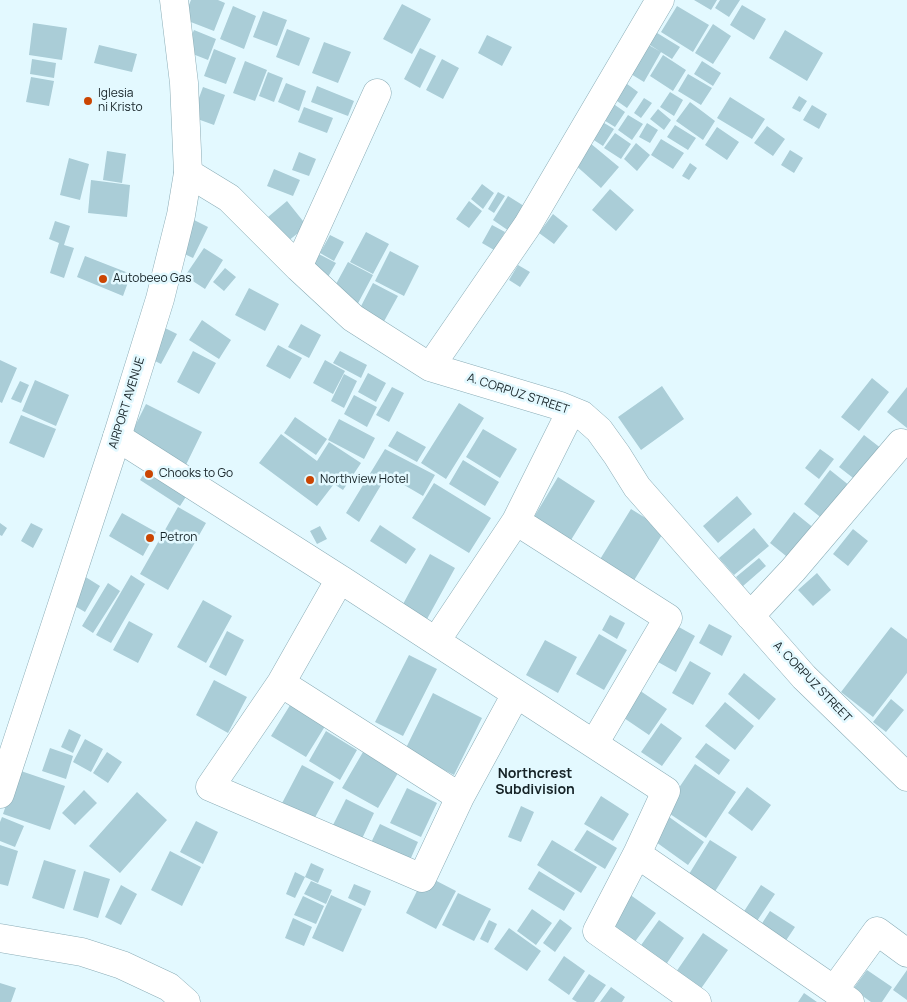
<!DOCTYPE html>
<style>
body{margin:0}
canvas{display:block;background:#e3f9ff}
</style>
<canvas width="907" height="1002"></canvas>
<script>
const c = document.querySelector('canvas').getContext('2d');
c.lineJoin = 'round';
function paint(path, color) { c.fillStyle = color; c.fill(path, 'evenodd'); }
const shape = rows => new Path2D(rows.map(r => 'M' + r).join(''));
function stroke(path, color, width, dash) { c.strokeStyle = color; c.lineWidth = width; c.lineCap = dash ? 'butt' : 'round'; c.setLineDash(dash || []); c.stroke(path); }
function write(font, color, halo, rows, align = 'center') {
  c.font = font + ' Manrope,sans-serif'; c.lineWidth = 5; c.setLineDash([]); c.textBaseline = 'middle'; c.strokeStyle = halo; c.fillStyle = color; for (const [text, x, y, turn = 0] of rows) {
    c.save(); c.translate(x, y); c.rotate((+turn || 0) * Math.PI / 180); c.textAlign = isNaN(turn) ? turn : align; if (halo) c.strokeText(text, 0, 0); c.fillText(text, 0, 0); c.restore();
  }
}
const building = shape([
 [191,0,218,0,225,3,214,31,183,19],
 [694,0,717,0,711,10],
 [720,0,740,0,729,17,715,8],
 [402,4,431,19,412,54,383,39],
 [742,5,766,19,754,40,730,25],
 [233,6,256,16,244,49,220,39],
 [677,6,709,25,693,52,661,32],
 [263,11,287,20,277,46,253,37],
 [33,23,67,28,62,60,29,55],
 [713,24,731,36,713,64,695,53],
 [649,28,680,47,672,59,642,40],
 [287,29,310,38,299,66,276,57],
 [194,30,216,39,208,60,185,51],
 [785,30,823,53,807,81,769,58],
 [487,35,512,47,502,66,478,53],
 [638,39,661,52,644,82,621,68],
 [324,42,351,52,338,83,312,73],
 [99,45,137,54,132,72,94,63],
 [420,48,436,56,420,88,404,79],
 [214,49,236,58,226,84,204,76],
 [663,55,686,70,673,91,650,76],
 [32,59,56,63,54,78,30,74],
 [442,59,459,68,443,99,426,90],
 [245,61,267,70,255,101,233,93],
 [702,61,721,73,713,86,694,74],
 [268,72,283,78,274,102,259,96],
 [688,74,712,88,701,105,678,91],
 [31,77,54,81,49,106,26,102],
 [619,78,638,92,627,108,607,94],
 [286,83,306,91,299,111,278,102],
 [317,86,354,101,348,116,311,102],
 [203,87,225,95,214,125,192,117],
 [670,92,683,100,674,116,660,107],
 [799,96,807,101,800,112,792,108],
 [730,97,765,119,752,139,717,118],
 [605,98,625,112,615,127,594,114],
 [644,98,652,103,641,118,634,113],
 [690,102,715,121,703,140,676,121],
 [812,105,827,114,819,129,803,120],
 [304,107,333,118,327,133,298,122],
 [658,109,671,120,664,130,650,119],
 [628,115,643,124,632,140,618,130],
 [596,118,614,129,603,146,586,135],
 [647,123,658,130,650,143,639,137],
 [675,125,696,138,688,150,667,137],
 [767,126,785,139,773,156,754,143],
 [717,127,739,142,727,160,705,145],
 [615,133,631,144,621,159,604,148],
 [661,139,684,153,673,169,651,155],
 [590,143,619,167,601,188,573,163],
 [636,143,650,155,637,171,624,159],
 [790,150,803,158,794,173,781,165],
 [107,151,126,154,122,183,103,180],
 [299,152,316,159,309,176,292,170],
 [69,158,89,164,80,200,60,195],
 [690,163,697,168,689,180,682,176],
 [274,169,300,180,293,196,267,186],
 [91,180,130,185,127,217,88,213],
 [482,184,494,193,483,209,471,199],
 [610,189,634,210,616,231,592,210],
 [498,192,505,196,494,213,488,209],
 [508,196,524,206,509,231,493,220],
 [287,201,307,226,288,241,268,217],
 [469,201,482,211,469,228,456,219],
 [553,214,568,226,554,244,539,233],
 [192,219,208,227,193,258,178,251],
 [55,221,70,226,64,245,74,248,64,278,50,273,59,243,49,239],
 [492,225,505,232,494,250,482,243],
 [366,232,389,244,373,274,350,262],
 [330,235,344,242,334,261,320,253],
 [204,248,223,260,205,289,185,276],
 [390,251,419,266,404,296,375,281],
 [315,252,336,263,328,277,308,267],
 [85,256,131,274,123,296,77,277],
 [348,262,373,275,355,309,330,295],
 [518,265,530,272,520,287,509,280],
 [225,268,236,277,224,291,213,282],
 [373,283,398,296,382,325,358,312],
 [249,288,279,304,265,331,235,315],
 [202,320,231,340,219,359,189,340],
 [301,324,321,335,309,358,288,347],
 [161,326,177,334,161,364,145,356],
 [278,345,302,358,290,379,266,366],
 [193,351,216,363,199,394,177,382],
 [340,351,367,365,361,378,333,363],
 [0,360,17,368,2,403,0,402],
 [325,360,345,371,333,394,313,383],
 [368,373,386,383,376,402,358,392],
 [344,374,357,381,344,408,331,401],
 [872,378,889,392,859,431,841,417],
 [35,380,69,395,56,426,22,411],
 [20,381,29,385,21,403,11,399],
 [662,386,684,419,641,450,618,417],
 [392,387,404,393,389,422,376,415],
 [907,387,907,428,887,412],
 [354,395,377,407,367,427,344,414],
 [459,403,484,418,446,479,421,463],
 [146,404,202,432,184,469,128,440],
 [21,415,56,429,44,458,9,443],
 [295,417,327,439,316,455,284,433],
 [339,419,375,438,364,459,328,440],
 [483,429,517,449,500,478,466,457],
 [397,431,426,447,417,462,388,446],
 [281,434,317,461,329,442,361,463,343,490,334,484,317,506,259,463],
 [864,435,882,449,857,481,839,467],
 [385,449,435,475,423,496,387,475,359,522,346,513],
 [820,449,834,459,819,479,805,468],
 [463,460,499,482,485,506,449,484],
 [151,463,191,489,180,506,140,480],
 [830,470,850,486,824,520,804,504],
 [558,477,595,501,571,540,534,517],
 [434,483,491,518,469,553,412,518],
 [737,496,752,514,718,543,703,526],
 [178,507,206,523,168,590,140,574],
 [631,509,665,530,633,582,599,561],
 [794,512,815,529,791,560,770,543],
 [122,513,156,532,143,556,109,536],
 [0,523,7,528,2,536,0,535],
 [31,523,43,529,33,548,21,541],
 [380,525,416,549,406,564,370,541],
 [320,526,327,539,317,544,310,531],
 [754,528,769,546,734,575,719,558],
 [853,529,868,541,848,566,833,554],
 [430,554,455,568,427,619,402,606],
 [759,558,766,566,743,586,736,577],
 [817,573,831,590,813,606,798,590],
 [131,575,145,584,111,643,96,635],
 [84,576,100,586,85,612,68,602],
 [108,583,120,591,93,633,82,626],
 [203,600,232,616,206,663,177,647],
 [610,615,625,623,617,639,602,630],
 [129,621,153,634,138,663,113,650],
 [668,621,695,636,676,672,649,657],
 [709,624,732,636,722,656,699,643],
 [891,627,907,639,907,673,873,717,841,692],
 [227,631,244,640,226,676,209,667],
 [599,634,627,650,604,690,576,674],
 [545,640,577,657,558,693,526,675],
 [409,655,437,669,403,736,375,722],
 [690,661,711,673,693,705,672,693],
 [744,673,776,699,759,720,728,694],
 [214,680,247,697,228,733,196,715],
 [639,690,667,709,649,735,621,716],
 [433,693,482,718,454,775,405,750],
 [891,699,904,710,886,732,873,722],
 [292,702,327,723,306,757,271,736],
 [725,702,754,726,735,750,705,726],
 [661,723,682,738,662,766,641,752],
 [69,729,81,735,73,753,61,747],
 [326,731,357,750,340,780,309,761],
 [85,739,103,749,91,772,73,762],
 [706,743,730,760,719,775,695,757],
 [50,748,73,756,66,779,42,771],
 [107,752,122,762,108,783,93,773],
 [363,752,398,773,378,808,342,788],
 [695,764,736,792,706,838,664,810],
 [302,765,334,782,312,823,280,807],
 [18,770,65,786,50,830,3,814],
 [747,787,771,805,752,831,728,813],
 [407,788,437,803,421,837,390,823],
 [84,790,97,803,75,825,62,813],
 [137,792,167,820,120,873,89,846],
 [601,796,629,814,613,841,584,824],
 [346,799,374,813,360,843,331,829],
 [521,806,534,812,521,842,508,837],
 [665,814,704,842,688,865,649,837],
 [2,817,24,826,15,847,0,841,0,822],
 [196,821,218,832,203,864,180,852],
 [380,824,418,842,407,867,368,849],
 [587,830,617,848,605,869,574,850],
 [552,840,597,867,581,893,537,865],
 [710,840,737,857,712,896,686,879],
 [0,845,18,851,8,886,0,884],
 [170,851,201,867,182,906,151,890],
 [44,860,76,870,64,909,32,898],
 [311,863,324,869,318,883,305,877,295,898,286,894,295,872,305,877],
 [84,871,110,879,98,918,73,910],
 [539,871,575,893,564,911,528,889],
 [425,875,456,891,436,929,406,913],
 [311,881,332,890,326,904,304,894],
 [354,884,371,891,365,906,348,898],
 [121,885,137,894,121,925,105,917],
 [761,885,775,894,755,924,741,916],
 [458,893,491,909,474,941,442,925],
 [629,894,656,913,634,943,608,924],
 [331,895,362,909,343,952,312,938],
 [303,896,324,906,316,924,294,915],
 [532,909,552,923,536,945,517,931],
 [770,911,795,927,783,945,759,928],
 [293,918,312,927,304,946,285,938],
 [560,919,572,928,555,952,543,943],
 [489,920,497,924,488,943,480,939],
 [659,920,684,938,665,966,639,948],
 [509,928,541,951,527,971,494,949],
 [703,933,728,950,700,990,676,972],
 [564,956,585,971,569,995,548,980],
 [867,970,892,987,882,1002,871,1002,853,989],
 [907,970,907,1000,893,990],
 [589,974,606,985,594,1002,577,1002,572,999],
 [0,983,16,988,11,1002,0,1002],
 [611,987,625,997,622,1002,600,1002],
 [804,993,817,1002,798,1002]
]);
const minor = shape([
 [188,173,229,198,298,267,353,318,430,367,560,406,582,415,599,430,617,455,637,487,804,677,907,777],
 [298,267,377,93],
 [430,367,527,226,660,0],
 [117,437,340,579,281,683,210,787,422,878,460,797,516,694],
 [516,521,571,411],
 [340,579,666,791,637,854,597,931,697,1002],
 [750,616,793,570,901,443],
 [436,641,516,521,668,618,594,744],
 [281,683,460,797],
 [637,854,834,990,850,1002],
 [0,938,82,952,122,965,169,987,186,1002],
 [834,990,877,931,907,953]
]);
const major = shape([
 [0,794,117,437,160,299,181,215,188,173,184,83,174,0]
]);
const markers = [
 [88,101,5,"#cb4502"],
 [103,279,5,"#cb4502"],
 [149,474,5,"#cb4502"],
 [310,480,5,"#cb4502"],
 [150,538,5,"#cb4502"]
];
const poiNames = [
 ["Iglesia",98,94],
 ["ni Kristo",98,108],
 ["Autobeeo Gas",113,279],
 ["Chooks to Go",159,474],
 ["Northview Hotel",320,480],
 ["Petron",160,538]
];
const streetNames = [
 ["A. CORPUZ STREET",518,394,18],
 ["AIRPORT AVENUE",127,403,-73],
 ["A. CORPUZ STREET",812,682,46]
];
const neighbourhoodNames = [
 ["Northcrest",535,774],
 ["Subdivision",535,790]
];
paint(building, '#aacdd7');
stroke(minor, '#8badb7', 29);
stroke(major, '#8badb7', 29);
stroke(minor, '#fff', 28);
stroke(major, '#fff', 28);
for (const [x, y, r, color] of markers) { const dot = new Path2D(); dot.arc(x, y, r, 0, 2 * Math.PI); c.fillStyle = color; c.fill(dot); stroke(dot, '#e3f9ff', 2); }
write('12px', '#162327', '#e3f9ff', poiNames, 'left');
write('12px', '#162327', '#e3f9ff', streetNames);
write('bold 14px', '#162327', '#e3f9ff', neighbourhoodNames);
</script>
